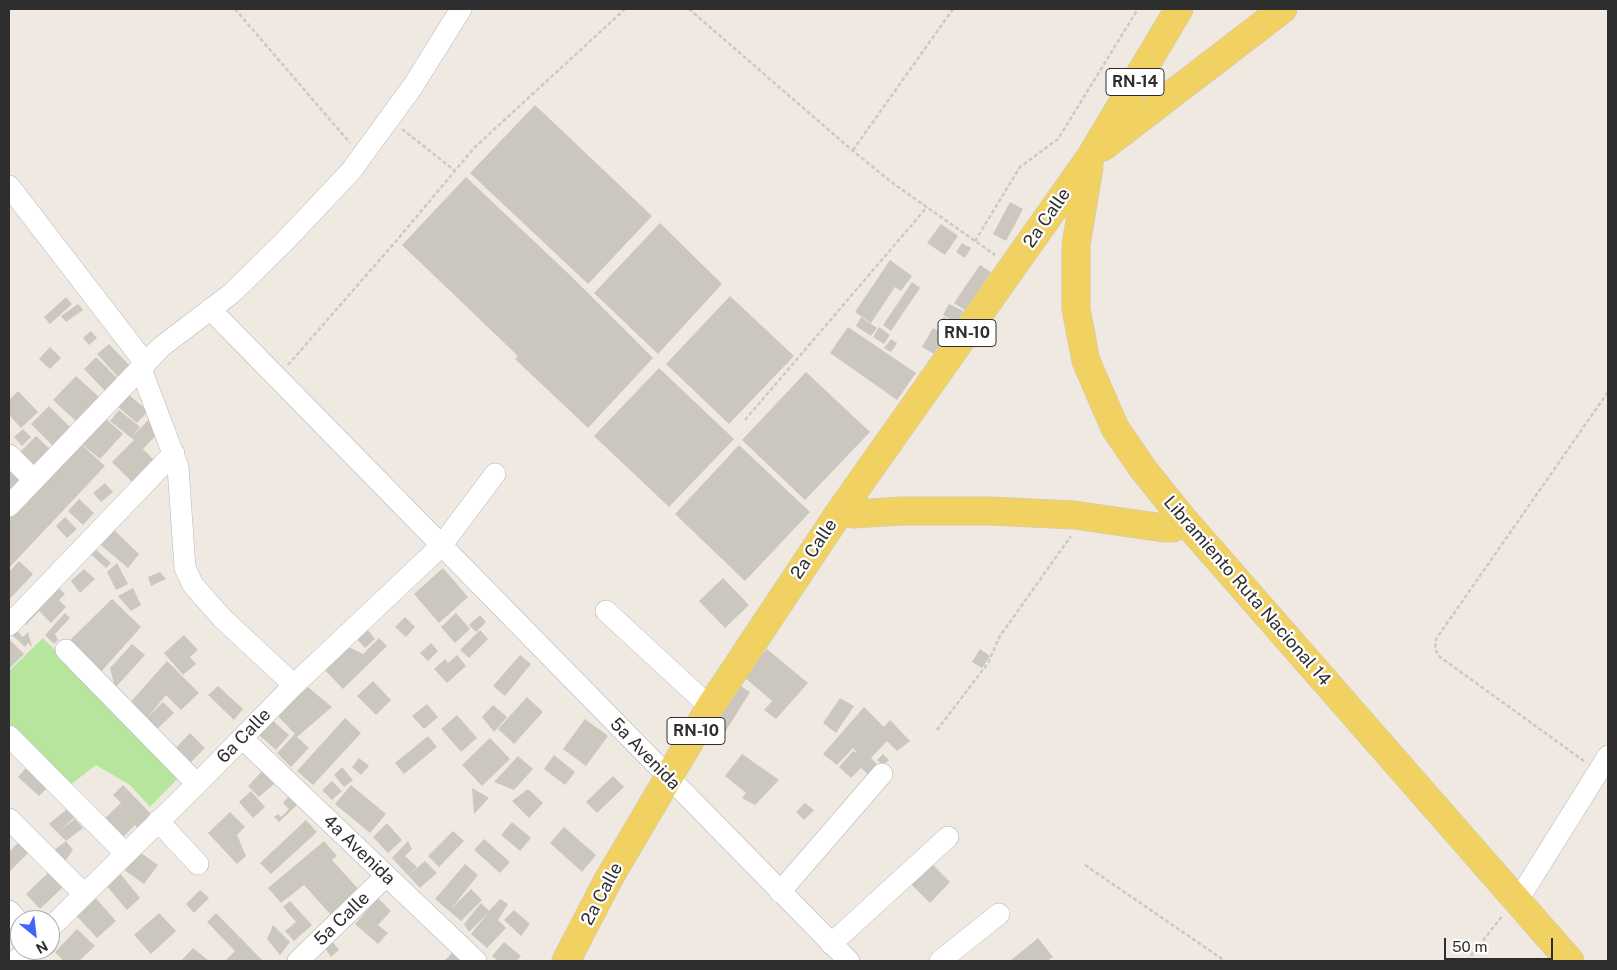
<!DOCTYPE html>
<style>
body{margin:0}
#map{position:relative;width:1617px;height:970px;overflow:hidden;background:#efe9e1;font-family:"Public Sans",sans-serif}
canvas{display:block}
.frame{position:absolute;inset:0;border:10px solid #2e2e2e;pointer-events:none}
.north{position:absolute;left:10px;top:910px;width:50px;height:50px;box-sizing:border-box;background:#fff;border:1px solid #ababab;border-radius:50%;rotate:151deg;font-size:14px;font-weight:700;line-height:20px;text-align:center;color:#2e2e2e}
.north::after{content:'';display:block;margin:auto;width:18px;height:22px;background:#4264fb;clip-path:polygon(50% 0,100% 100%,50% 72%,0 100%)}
.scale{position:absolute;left:1444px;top:938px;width:109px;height:22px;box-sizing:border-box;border:2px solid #2e2e2e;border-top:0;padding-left:6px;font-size:15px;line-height:18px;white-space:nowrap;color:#2e2e2e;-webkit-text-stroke:4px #fff;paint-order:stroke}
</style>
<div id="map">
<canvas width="1617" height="970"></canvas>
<div class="frame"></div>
<div class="north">N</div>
<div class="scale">50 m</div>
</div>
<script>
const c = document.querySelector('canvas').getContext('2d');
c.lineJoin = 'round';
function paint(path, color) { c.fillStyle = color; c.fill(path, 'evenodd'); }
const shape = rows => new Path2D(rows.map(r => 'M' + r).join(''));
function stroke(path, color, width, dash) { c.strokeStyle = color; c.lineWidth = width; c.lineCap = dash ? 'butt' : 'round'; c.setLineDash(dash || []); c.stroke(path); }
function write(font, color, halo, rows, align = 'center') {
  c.font = font + ' "Public Sans",sans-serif'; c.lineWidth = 4.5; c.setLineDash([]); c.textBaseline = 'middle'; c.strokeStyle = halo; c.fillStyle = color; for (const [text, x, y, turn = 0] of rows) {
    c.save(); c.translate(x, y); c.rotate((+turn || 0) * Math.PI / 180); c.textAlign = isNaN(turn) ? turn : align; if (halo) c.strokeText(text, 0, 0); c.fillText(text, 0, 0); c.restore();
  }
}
const green = shape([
 [43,638,180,776,150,807,130,785,96,765,65,789,9,730,9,671]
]);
const building = shape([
 [535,105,652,216,588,284,470,173],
 [466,177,572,277,653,358,588,428,515,359,518,356,402,245],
 [1010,202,1023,209,1006,241,993,234],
 [660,223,722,284,658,354,594,293],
 [941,224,958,236,945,255,927,243],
 [962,243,971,248,965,258,956,252],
 [890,260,912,276,901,291,895,287,871,323,855,312],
 [980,265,991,272,965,310,954,303],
 [912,282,920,288,891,331,883,325],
 [730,296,794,356,729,424,666,364],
 [66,297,72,304,50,324,44,317],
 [78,304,83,310,66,322,61,316],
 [949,304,963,311,957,323,943,315],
 [861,317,877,328,871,336,856,326],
 [944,317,954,324,947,333,938,326],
 [848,327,916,373,897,400,830,353],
 [879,327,890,335,884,344,873,337],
 [933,328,945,335,934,354,922,347],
 [91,331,97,338,89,345,83,338],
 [891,339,897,343,891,352,884,348],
 [109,344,131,367,119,378,97,354],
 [50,347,61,358,50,369,39,359],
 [96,357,119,380,107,393,84,369],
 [659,368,734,439,669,507,594,436],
 [806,372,870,432,805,500,742,440],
 [76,376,99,397,76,421,53,400],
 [18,391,38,412,21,428,9,415,9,400],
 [127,393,148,411,137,423,116,405],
 [49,406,72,429,54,447,31,424],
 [119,410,140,427,133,436,152,416,164,427,143,449,158,464,136,486,112,462,134,440,110,421],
 [105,418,123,434,100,459,82,444],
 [23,429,31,437,22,446,14,437],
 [36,436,51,450,33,468,18,454],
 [80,443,105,466,9,568,9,518],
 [739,445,810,512,745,581,675,514],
 [9,458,30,478,9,500],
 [105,483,113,492,101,502,93,493],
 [79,499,94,513,83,525,68,511],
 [65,517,77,529,67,538,56,526],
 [112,528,139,554,128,568,95,540],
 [92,546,111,563,106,568,86,550],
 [19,561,33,574,11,598,9,595,9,572],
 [117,563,128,584,116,590,107,572],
 [443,568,468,597,439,623,414,594],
 [84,569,95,579,80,593,71,581],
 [160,572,166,579,151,586,148,577],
 [723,578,749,605,725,628,699,601],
 [56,585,65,594,59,600,66,607,51,623,39,611,26,625,23,619],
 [133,588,141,605,131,611,118,596],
 [112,599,141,627,99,674,67,643],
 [65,613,70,618,55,634,58,640,54,644,45,635],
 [456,613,470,629,455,643,441,627],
 [480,615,486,622,476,632,469,625],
 [405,617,415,627,406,637,395,627],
 [10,624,23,637,28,632,32,647,28,643,25,647,9,632],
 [367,629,375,639,365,648,356,638],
 [480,630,488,639,469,658,460,650],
 [184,635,198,650,190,657,196,664,183,675,164,653],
 [379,638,387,646,343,689,321,666,343,644,363,654],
 [9,639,24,654,9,669],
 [431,643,438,651,428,661,420,653],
 [132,644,145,655,115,688,110,668],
 [767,649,808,683,776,719,764,710,772,701,743,676],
 [980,649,990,656,982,668,972,662],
 [457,655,466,666,447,683,434,669,445,659,448,663],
 [520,655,531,664,505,696,493,686],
 [167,661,199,693,181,710,166,695,147,718,163,702,174,713,156,730,127,706],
 [373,681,391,700,376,715,357,696],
 [304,684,332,707,297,737,309,748,291,767,277,753,295,734,276,714],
 [738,684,750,692,722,737,713,731],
 [218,686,243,709,234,720,208,695],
 [527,697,543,712,514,744,498,729],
 [840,698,854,706,836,733,823,723],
 [427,704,438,717,424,729,412,716],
 [493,705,507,717,494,732,482,717],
 [864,707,884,727,890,720,910,741,897,751,887,741,871,758,881,768,871,777,861,768,851,778,839,767,853,751,857,753,853,748,837,765,823,754],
 [457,715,477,738,461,752,441,729],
 [345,718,361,733,313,785,297,771],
 [271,719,289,735,276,750,258,734],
 [585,719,608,736,586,766,563,749],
 [190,733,205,748,184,769,170,754],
 [428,736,437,747,404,774,395,763],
 [490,738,510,759,482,786,462,765],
 [742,754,779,780,755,805,742,798,746,793,725,776],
 [883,754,889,760,883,765,877,760],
 [554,755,575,772,565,785,544,769],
 [518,756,533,769,514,790,494,782],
 [359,758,369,766,361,775,352,767],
 [30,763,52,783,39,796,18,777],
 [342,767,353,780,344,787,334,775],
 [262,771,274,784,259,797,248,786],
 [613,776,624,787,597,813,586,802],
 [332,781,342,791,332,800,322,790],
 [123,785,153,816,138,830,135,825,121,839,103,820,121,803,113,795],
 [351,785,386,814,370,833,335,804],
 [472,788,489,798,474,814],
 [528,789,543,803,529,818,512,801],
 [251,791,265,807,253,818,239,802],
 [289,796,297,805,279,822,274,817,278,814,281,817,289,809,283,803],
 [805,803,814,810,804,820,796,812],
 [67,809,74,818,59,831,75,819,83,828,66,841,73,850,63,864,49,854,66,841,49,824],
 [230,812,245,827,237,835,246,856,237,864,208,833],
 [306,820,317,832,271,874,260,863],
 [512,822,531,838,520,851,501,835],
 [387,823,402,840,388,853,373,837],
 [564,827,596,855,582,872,550,843],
 [453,831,464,841,439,867,428,856],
 [23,838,33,848,9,872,9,852],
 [484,839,510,862,500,873,474,850],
 [324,841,337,856,332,860,360,891,332,916,304,885,281,903,268,888],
 [408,841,412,849,405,856,417,867,409,875,425,861,437,873,420,888,392,858],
 [138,851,158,865,144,884,123,869],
 [930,862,950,882,930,903,910,883],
 [465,864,478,875,451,909,471,889,482,900,461,921,435,899],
 [49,872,63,887,40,909,26,894],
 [119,872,140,898,127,910,105,884],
 [200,890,209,898,194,913,186,904],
 [93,895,116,921,97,938,73,912],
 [378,898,391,911,378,925,388,933,378,944,355,924],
 [500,899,508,904,498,920,506,928,487,948,471,934,487,914,469,932,464,924,481,903,489,911],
 [290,901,312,925,294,941,285,931,296,922,283,907],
 [514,910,530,924,521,936,504,920],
 [159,913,176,931,151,954,134,935],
 [216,913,263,961,225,961,235,951,207,922],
 [273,925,290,942,280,955,267,939],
 [77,929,95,946,79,961,64,961,55,952],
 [328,936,339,950,331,957,322,944],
 [1038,938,1053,957,1047,961,1010,961],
 [504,942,521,956,516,961,498,961,492,956],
 [193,948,209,961,181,961],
 [452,953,461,961,444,961]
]);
const path = shape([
 [235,9,350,143],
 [689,9,853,151,894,184,995,255],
 [402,129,454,170],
 [853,150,953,9],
 [975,241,1020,167,1058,139,1138,9],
 [288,365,397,240,474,148,625,9],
 [745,420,927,207],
 [937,730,988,663,1000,636,1071,536],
 [1584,761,1440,657,1435,649,1436,639,1608,392],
 [1085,865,1225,961],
 [1467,961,1503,915]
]);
const minor = shape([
 [9,186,146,364],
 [210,309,849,961],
 [141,369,178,467,185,568,193,585,223,619,294,685],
 [9,455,34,480],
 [9,506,161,347,232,293,285,241,351,171,413,86,461,9],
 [606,611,710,707],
 [9,625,174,453],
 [66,650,197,784],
 [9,736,126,854],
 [242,738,476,961],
 [9,819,84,894],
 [158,821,198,864],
 [780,892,882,774],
 [1518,900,1608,756],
 [9,911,20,923],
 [50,928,197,784,294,685,441,546,495,474],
 [831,944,948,837],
 [16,961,28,950],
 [298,961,386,876],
 [940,961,999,914]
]);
const major = shape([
 [1103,147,1283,9],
 [1089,167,1076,245,1076,309,1086,361,1115,428,1143,469,1184,520,1570,961],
 [841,510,853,514,902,511,990,511,1074,515,1164,528,1173,528,1184,520],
 [566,961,608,880,710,707,841,510,1091,156,1179,9]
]);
const shields = [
 [1135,82,58],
 [967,333,58],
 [696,731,58]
];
const shieldNames = [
 ["RN-14",1135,82],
 ["RN-10",967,333],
 ["RN-10",696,731]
];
const streetNames = [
 ["2a Calle",1047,218,-55],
 ["2a Calle",814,549,-56],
 ["Libramiento Ruta Nacional 14",1247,591,49],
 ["6a Calle",244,736,-46],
 ["5a Avenida",645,754,46],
 ["4a Avenida",359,850,44],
 ["2a Calle",602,894,-62],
 ["5a Calle",342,919,-44]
];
paint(green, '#b6e59e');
paint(building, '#cbc7bf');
stroke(minor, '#b4b7c1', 22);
stroke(major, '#c9c9c9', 29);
stroke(path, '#c9c9c9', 2.5, [4, 2.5]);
stroke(minor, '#fff', 21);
stroke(major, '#f2d163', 28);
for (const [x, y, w] of shields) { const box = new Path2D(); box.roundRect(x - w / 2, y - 13.5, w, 27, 4); c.fillStyle = '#fff'; c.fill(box); stroke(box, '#2e2e2e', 1); }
write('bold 16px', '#2e2e2e', null, shieldNames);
write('18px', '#2e2e2e', '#fff', streetNames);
</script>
